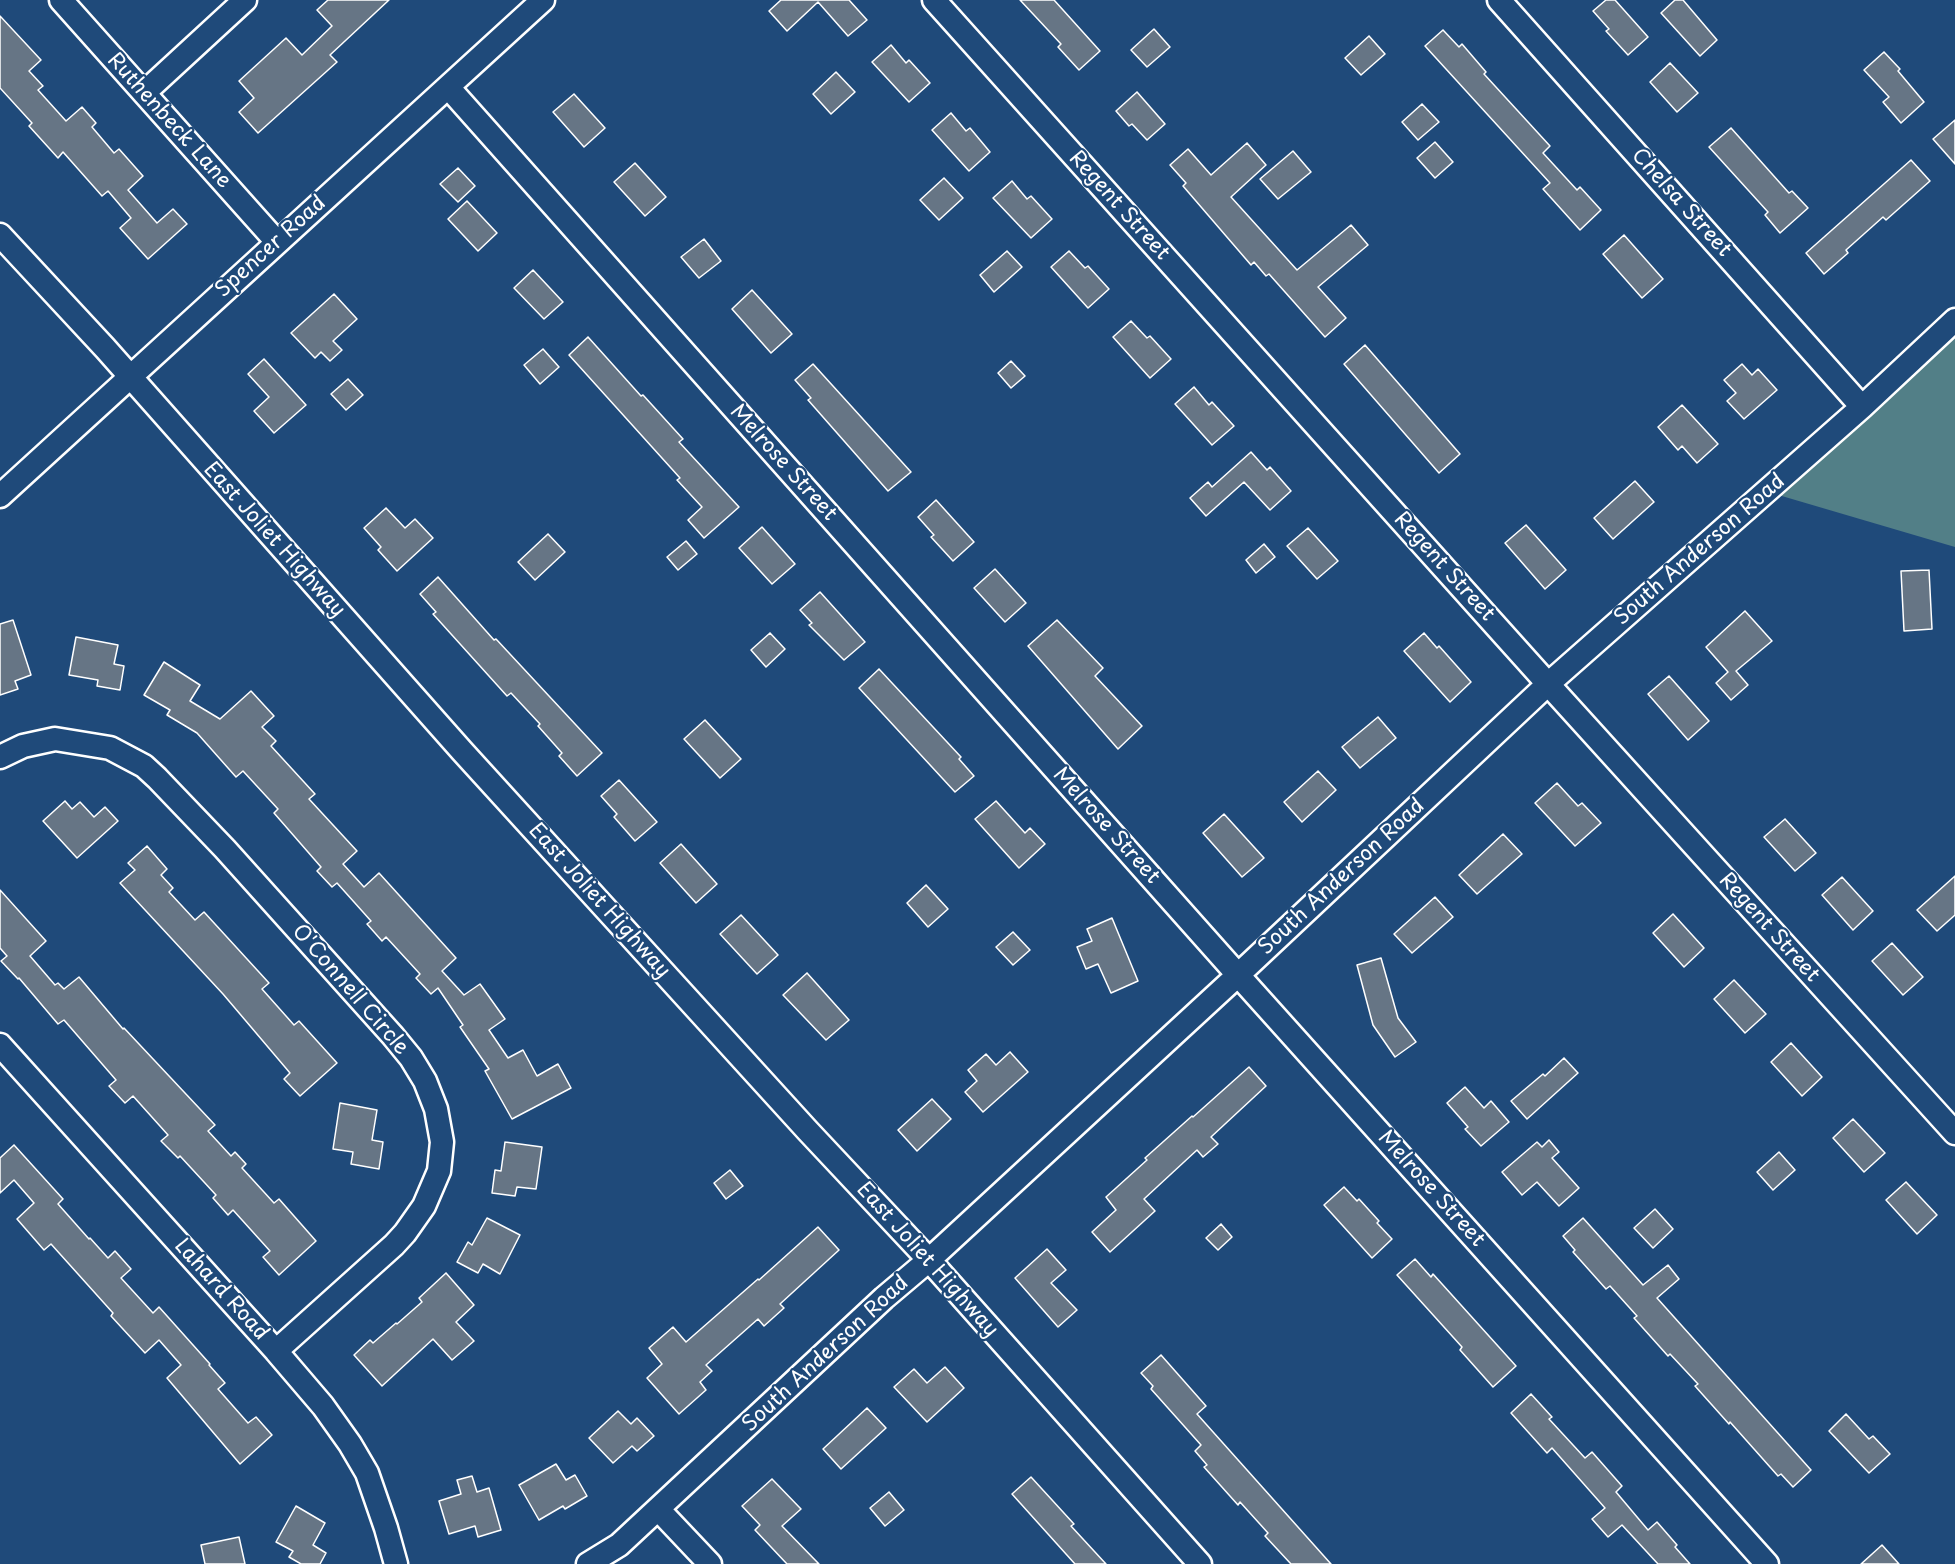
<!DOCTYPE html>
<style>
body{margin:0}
canvas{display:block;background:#1f4a7a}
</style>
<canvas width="1955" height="1564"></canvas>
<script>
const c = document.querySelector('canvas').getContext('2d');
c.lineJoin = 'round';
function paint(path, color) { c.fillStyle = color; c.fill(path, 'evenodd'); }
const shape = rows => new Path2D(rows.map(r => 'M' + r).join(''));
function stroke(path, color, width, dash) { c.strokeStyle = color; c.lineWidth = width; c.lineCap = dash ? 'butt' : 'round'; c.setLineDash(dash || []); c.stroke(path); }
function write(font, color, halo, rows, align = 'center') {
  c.font = font + ' "Playpen Sans",sans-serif'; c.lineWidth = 4.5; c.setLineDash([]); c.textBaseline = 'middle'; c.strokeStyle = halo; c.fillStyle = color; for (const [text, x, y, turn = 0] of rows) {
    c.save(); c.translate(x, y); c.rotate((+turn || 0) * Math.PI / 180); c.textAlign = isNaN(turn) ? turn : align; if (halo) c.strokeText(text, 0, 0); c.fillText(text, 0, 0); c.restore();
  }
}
const green = shape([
 [1951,333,1955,338,1955,547,1775,494]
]);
const building = shape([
 [328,0,389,0,330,55,337,62,258,133,239,112,254,98,239,81,286,38,302,55,332,26,317,10,328,0],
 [781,0,849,0,867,20,848,36,818,2,787,31,769,11,781,0],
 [1020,0,1054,0,1100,51,1079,70,1058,47,1061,44,1020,0],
 [1606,0,1615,0,1648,37,1628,55,1606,31,1609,29,1593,11,1606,0],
 [1675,0,1683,0,1717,40,1700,56,1661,13,1675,0],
 [0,16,41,60,29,71,43,86,38,90,66,121,82,107,96,123,92,127,114,153,119,149,143,176,128,190,157,223,173,209,187,224,148,259,120,228,131,218,108,191,102,196,63,152,58,158,29,126,32,123,0,88,0,16],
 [1154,29,1170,47,1147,67,1131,50,1154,29],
 [1443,30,1459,47,1462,44,1486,72,1484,74,1550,146,1543,153,1577,190,1580,187,1601,210,1580,230,1543,189,1550,183,1425,46,1443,30],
 [1369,36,1385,54,1361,75,1345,58,1369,36],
 [891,45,906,63,909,60,930,83,909,102,872,62,891,45],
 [1884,52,1900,69,1898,71,1924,102,1901,123,1883,102,1889,97,1864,70,1884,52],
 [1670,63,1698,93,1677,112,1650,82,1670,63],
 [836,72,855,92,831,114,813,94,836,72],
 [1137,92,1165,124,1147,140,1132,124,1129,126,1116,111,1137,92],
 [574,94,605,128,584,147,553,112,574,94],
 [1422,104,1439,122,1418,140,1402,122,1422,104],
 [951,113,966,131,970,128,990,152,969,171,932,130,951,113],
 [1955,120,1955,164,1933,139,1955,120],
 [1731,128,1789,193,1792,191,1808,208,1780,233,1765,215,1768,212,1709,147,1731,128],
 [1435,142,1453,162,1435,178,1417,158,1435,142],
 [1247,143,1266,165,1231,197,1297,270,1351,225,1368,245,1318,287,1346,318,1325,337,1269,274,1266,276,1254,262,1251,265,1183,186,1186,183,1170,165,1188,149,1211,175,1247,143],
 [1293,151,1311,172,1278,199,1260,179,1293,151],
 [1911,160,1930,181,1886,220,1883,217,1846,250,1848,253,1824,274,1806,253,1911,160],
 [635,163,666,197,645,216,614,182,635,163],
 [458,168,475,186,458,202,440,184,458,168],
 [944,178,963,198,939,220,920,200,944,178],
 [1012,181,1027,199,1031,196,1052,219,1031,238,993,198,1012,181],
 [467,201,497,233,478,251,448,219,467,201],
 [1624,235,1663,279,1642,298,1603,254,1624,235],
 [704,239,721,261,699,278,681,257,704,239],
 [1007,251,1022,267,994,292,980,275,1007,251],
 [1069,251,1085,268,1088,266,1109,289,1088,308,1051,267,1069,251],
 [533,270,563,302,544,319,514,288,533,270],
 [752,290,792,334,771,353,732,309,752,290],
 [334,294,357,319,333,341,342,350,330,361,321,352,315,358,291,333,334,294],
 [1131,321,1147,338,1150,336,1171,359,1150,378,1113,337,1131,321],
 [588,337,641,396,643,395,683,439,679,442,739,507,704,538,688,520,702,507,677,480,680,478,569,355,588,337],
 [1365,345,1460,454,1439,473,1344,364,1365,345],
 [543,349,559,367,540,384,524,365,543,349],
 [264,359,306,405,274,433,254,411,269,397,248,374,264,359],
 [1011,361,1025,376,1011,388,998,373,1011,361],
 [813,364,911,472,888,491,808,400,811,398,795,380,813,364],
 [1742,364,1752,375,1758,369,1777,390,1744,419,1727,401,1736,393,1724,380,1742,364],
 [348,379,363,395,346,410,331,394,348,379],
 [1194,387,1209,405,1212,402,1234,426,1212,445,1175,404,1194,387],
 [1682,405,1718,444,1697,463,1682,446,1678,450,1658,427,1682,405],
 [1251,452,1267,470,1270,467,1291,491,1270,510,1244,482,1206,516,1190,498,1208,482,1212,487,1251,452],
 [1635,481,1654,502,1613,539,1594,518,1635,481],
 [936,500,974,542,953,561,931,537,934,535,918,517,936,500],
 [386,508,405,528,415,519,433,538,397,571,378,550,381,547,364,528,386,508],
 [1526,525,1566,570,1545,589,1505,543,1526,525],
 [762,527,795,564,772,584,739,548,762,527],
 [1308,528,1338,561,1317,579,1287,546,1308,528],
 [548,534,565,552,535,580,518,562,548,534],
 [686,541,697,554,678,570,667,557,686,541],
 [1264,544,1275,557,1256,573,1246,560,1264,544],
 [995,569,1026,603,1005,622,974,588,995,569],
 [1929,570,1932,629,1904,631,1901,571,1929,570],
 [438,577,494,640,496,639,602,753,577,776,559,756,562,753,538,726,540,724,511,693,507,696,433,614,436,612,420,594,438,577],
 [820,592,865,642,844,660,809,625,812,623,800,610,820,592],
 [1745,611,1772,641,1736,671,1748,685,1731,700,1716,683,1728,672,1706,647,1745,611],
 [13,620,31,675,15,681,18,689,0,695,0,624,13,620],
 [1057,620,1103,668,1095,676,1142,726,1118,749,1028,646,1057,620],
 [770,633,785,649,766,667,751,650,770,633],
 [1424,633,1437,648,1439,646,1471,682,1450,702,1404,651,1424,633],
 [76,637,118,645,114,664,124,666,120,690,97,686,98,680,69,675,76,637],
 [164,662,200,685,190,701,220,719,251,691,274,716,262,727,276,741,271,746,315,794,309,799,357,851,343,864,364,887,379,873,456,958,442,971,464,995,480,984,505,1019,489,1030,508,1058,523,1050,537,1076,558,1064,571,1088,512,1119,485,1071,489,1069,460,1027,463,1025,438,988,431,994,416,978,420,974,386,937,382,941,367,924,371,921,337,883,332,887,317,871,321,867,274,813,278,809,243,771,236,777,197,733,167,715,170,710,144,695,164,662],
 [879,669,961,757,959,759,974,776,955,792,859,688,879,669],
 [1669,676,1709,721,1688,740,1648,694,1669,676],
 [1378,717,1396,738,1360,768,1342,747,1378,717],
 [705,720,741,759,720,778,684,739,705,720],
 [1318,771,1336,790,1302,822,1284,802,1318,771],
 [619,780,657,822,635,841,614,817,617,814,601,796,619,780],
 [1557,783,1578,806,1582,803,1601,823,1575,846,1535,803,1557,783],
 [65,801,72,809,80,802,94,817,105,807,118,821,77,858,43,821,65,801],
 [996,801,1025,833,1030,828,1045,844,1019,868,975,819,996,801],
 [1224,814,1264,858,1242,877,1203,833,1224,814],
 [1785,819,1816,853,1795,871,1764,837,1785,819],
 [1503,834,1522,854,1477,894,1459,875,1503,834],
 [681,844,717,884,696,903,660,863,681,844],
 [147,846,167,869,161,875,173,888,169,892,195,920,204,912,269,983,262,989,294,1025,299,1021,337,1063,300,1096,284,1079,290,1073,223,994,120,883,135,870,128,863,147,846],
 [1955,876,1955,915,1937,931,1917,910,1955,876],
 [1842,877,1873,911,1853,930,1822,895,1842,877],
 [926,885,948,909,928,927,907,903,926,885],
 [0,890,46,941,30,956,55,985,58,983,64,989,79,977,123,1029,124,1028,215,1125,208,1131,231,1156,235,1152,246,1164,242,1168,274,1203,279,1199,316,1241,279,1275,263,1257,270,1251,233,1210,228,1215,213,1198,216,1195,180,1156,178,1158,161,1141,168,1135,133,1096,125,1103,109,1086,116,1080,64,1020,58,1024,19,978,18,979,1,961,7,956,0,948,0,890],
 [1435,897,1453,917,1412,953,1394,934,1435,897],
 [1673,914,1704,948,1684,967,1653,933,1673,914],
 [741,915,778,955,757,974,720,934,741,915],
 [1112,918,1138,981,1111,993,1098,964,1086,969,1077,947,1092,941,1087,929,1112,918],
 [1013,932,1030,950,1013,965,996,947,1013,932],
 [1892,943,1923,977,1903,995,1872,961,1892,943],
 [1381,958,1398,1018,1416,1042,1395,1057,1373,1025,1357,965,1381,958],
 [807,973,849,1020,826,1040,783,995,807,973],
 [1734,980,1766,1014,1745,1033,1714,999,1734,980],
 [1791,1043,1822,1077,1802,1096,1771,1062,1791,1043],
 [1010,1052,1028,1072,983,1112,965,1092,977,1081,968,1070,986,1054,996,1065,1010,1052],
 [1564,1058,1578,1073,1527,1119,1511,1101,1543,1074,1545,1076,1564,1058],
 [1249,1067,1266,1086,1211,1137,1218,1144,1203,1157,1197,1150,1144,1199,1155,1211,1110,1252,1092,1232,1116,1210,1106,1197,1147,1160,1145,1158,1192,1116,1193,1117,1249,1067],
 [1465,1087,1484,1108,1491,1101,1509,1122,1481,1146,1465,1129,1468,1127,1447,1103,1465,1087],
 [932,1099,951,1119,917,1151,898,1130,932,1099],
 [340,1103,377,1110,372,1140,383,1142,379,1169,351,1164,353,1152,333,1149,340,1103],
 [1853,1119,1885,1153,1864,1172,1833,1138,1853,1119],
 [1549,1140,1559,1152,1552,1158,1579,1188,1559,1206,1537,1182,1522,1195,1502,1172,1537,1142,1542,1147,1549,1140],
 [505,1142,542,1147,536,1189,517,1187,515,1196,492,1193,495,1170,501,1171,505,1142],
 [14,1145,63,1199,58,1204,89,1239,90,1238,108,1258,115,1251,131,1269,121,1278,153,1313,159,1307,210,1364,209,1365,225,1383,218,1389,248,1423,256,1417,272,1435,240,1464,167,1378,181,1365,159,1340,145,1353,111,1316,113,1313,51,1244,44,1250,17,1219,34,1203,14,1180,0,1193,0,1158,14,1145],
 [1779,1152,1795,1170,1773,1190,1757,1172,1779,1152],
 [730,1170,743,1186,726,1199,714,1183,730,1170],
 [1906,1182,1937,1215,1917,1234,1886,1200,1906,1182],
 [1344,1187,1357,1201,1359,1199,1379,1221,1377,1223,1392,1239,1372,1258,1324,1205,1344,1187],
 [1655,1209,1673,1229,1653,1248,1634,1228,1655,1209],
 [487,1218,520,1235,500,1274,483,1264,478,1273,457,1262,468,1242,472,1245,487,1218],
 [1583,1218,1643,1285,1668,1265,1679,1279,1657,1298,1811,1470,1793,1487,1781,1474,1778,1476,1730,1422,1729,1424,1695,1386,1698,1384,1670,1354,1668,1356,1634,1318,1637,1316,1610,1286,1606,1289,1573,1252,1575,1250,1563,1236,1583,1218],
 [1221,1224,1232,1237,1218,1250,1206,1238,1221,1224],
 [818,1227,839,1250,780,1304,784,1308,764,1326,758,1319,706,1365,712,1371,700,1382,706,1390,679,1414,647,1378,662,1364,649,1348,673,1327,686,1342,758,1279,759,1280,818,1227],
 [1047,1249,1066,1270,1051,1283,1077,1310,1058,1327,1015,1278,1047,1249],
 [1415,1259,1431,1277,1433,1274,1516,1366,1493,1387,1460,1350,1462,1347,1397,1275,1415,1259],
 [446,1273,474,1305,456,1322,474,1341,452,1360,433,1339,382,1386,354,1355,370,1340,373,1343,396,1323,397,1324,422,1302,419,1298,446,1273],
 [1161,1355,1206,1406,1197,1414,1331,1564,1291,1564,1265,1536,1268,1533,1240,1502,1238,1505,1204,1467,1207,1465,1195,1451,1201,1445,1151,1389,1153,1386,1141,1373,1161,1355],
 [945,1367,964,1388,927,1422,894,1387,914,1369,927,1383,945,1367],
 [1531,1394,1552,1417,1549,1419,1585,1458,1592,1452,1622,1486,1616,1492,1648,1530,1657,1522,1677,1545,1675,1547,1690,1564,1658,1564,1622,1525,1608,1537,1592,1519,1605,1508,1552,1448,1547,1453,1511,1413,1531,1394],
 [867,1408,886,1428,841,1469,823,1449,867,1408],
 [618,1411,631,1424,637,1418,654,1436,637,1451,632,1446,613,1463,589,1438,618,1411],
 [1846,1414,1869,1439,1873,1436,1890,1454,1869,1473,1829,1431,1846,1414],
 [556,1464,566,1480,575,1475,587,1496,565,1509,563,1506,539,1520,519,1485,556,1464],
 [472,1476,477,1492,489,1488,501,1530,478,1537,475,1526,449,1534,439,1501,461,1494,457,1480,472,1476],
 [1031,1477,1074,1524,1071,1526,1106,1564,1075,1564,1012,1494,1031,1477],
 [772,1479,801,1509,782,1526,819,1564,787,1564,755,1530,760,1525,742,1506,772,1479],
 [889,1492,904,1510,885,1526,870,1508,889,1492],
 [296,1506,325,1523,313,1545,326,1553,320,1564,301,1564,289,1557,293,1551,276,1542,296,1506],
 [239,1537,245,1564,205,1564,201,1545,239,1537],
 [1882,1545,1899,1564,1861,1564,1882,1545]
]);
const minor = shape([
 [61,0,277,242],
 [934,0,1548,684,1955,1133],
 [1499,0,1862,407],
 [448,87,1238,975,1767,1564],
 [144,93,245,0],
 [0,235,105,348,462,751,808,1131,929,1260,1200,1564],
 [0,496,543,0],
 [0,757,23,746,55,739,110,748,144,766,157,778,225,849,393,1036,411,1058,425,1081,436,1109,442,1142,439,1171,424,1206,405,1233,394,1245,276,1351],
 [0,1045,276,1351,323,1406,350,1444,367,1473,386,1528,396,1564],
 [658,1509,710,1564],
 [588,1564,619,1545,884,1298,929,1260,1238,975,1548,684,1862,407,1955,320]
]);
const streetNames = [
 ["Ruthenbeck Lane",169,121,48],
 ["Chelsa Street",1681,203,48],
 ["Regent Street",1119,206,48],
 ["Spencer Road",271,247,-42],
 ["Melrose Street",783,463,48],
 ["East Joliet Highway",274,540,48],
 ["South Anderson Road",1700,550,-41],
 ["Regent Street",1444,567,48],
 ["Melrose Street",1106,826,48],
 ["South Anderson Road",1342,877,-43],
 ["East Joliet Highway",599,901,48],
 ["Regent Street",1769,928,48],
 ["O'Connell Circle",350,990,49],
 ["Melrose Street",1431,1189,48],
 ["East Joliet Highway",927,1260,48],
 ["Lahard Road",221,1290,48],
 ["South Anderson Road",826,1354,-43]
];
paint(green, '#527f87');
paint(building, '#667585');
stroke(building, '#fff', 1.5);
stroke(minor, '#fff', 27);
stroke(minor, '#1f4a7a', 22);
write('21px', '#fff', '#1f4a7a', streetNames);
</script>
